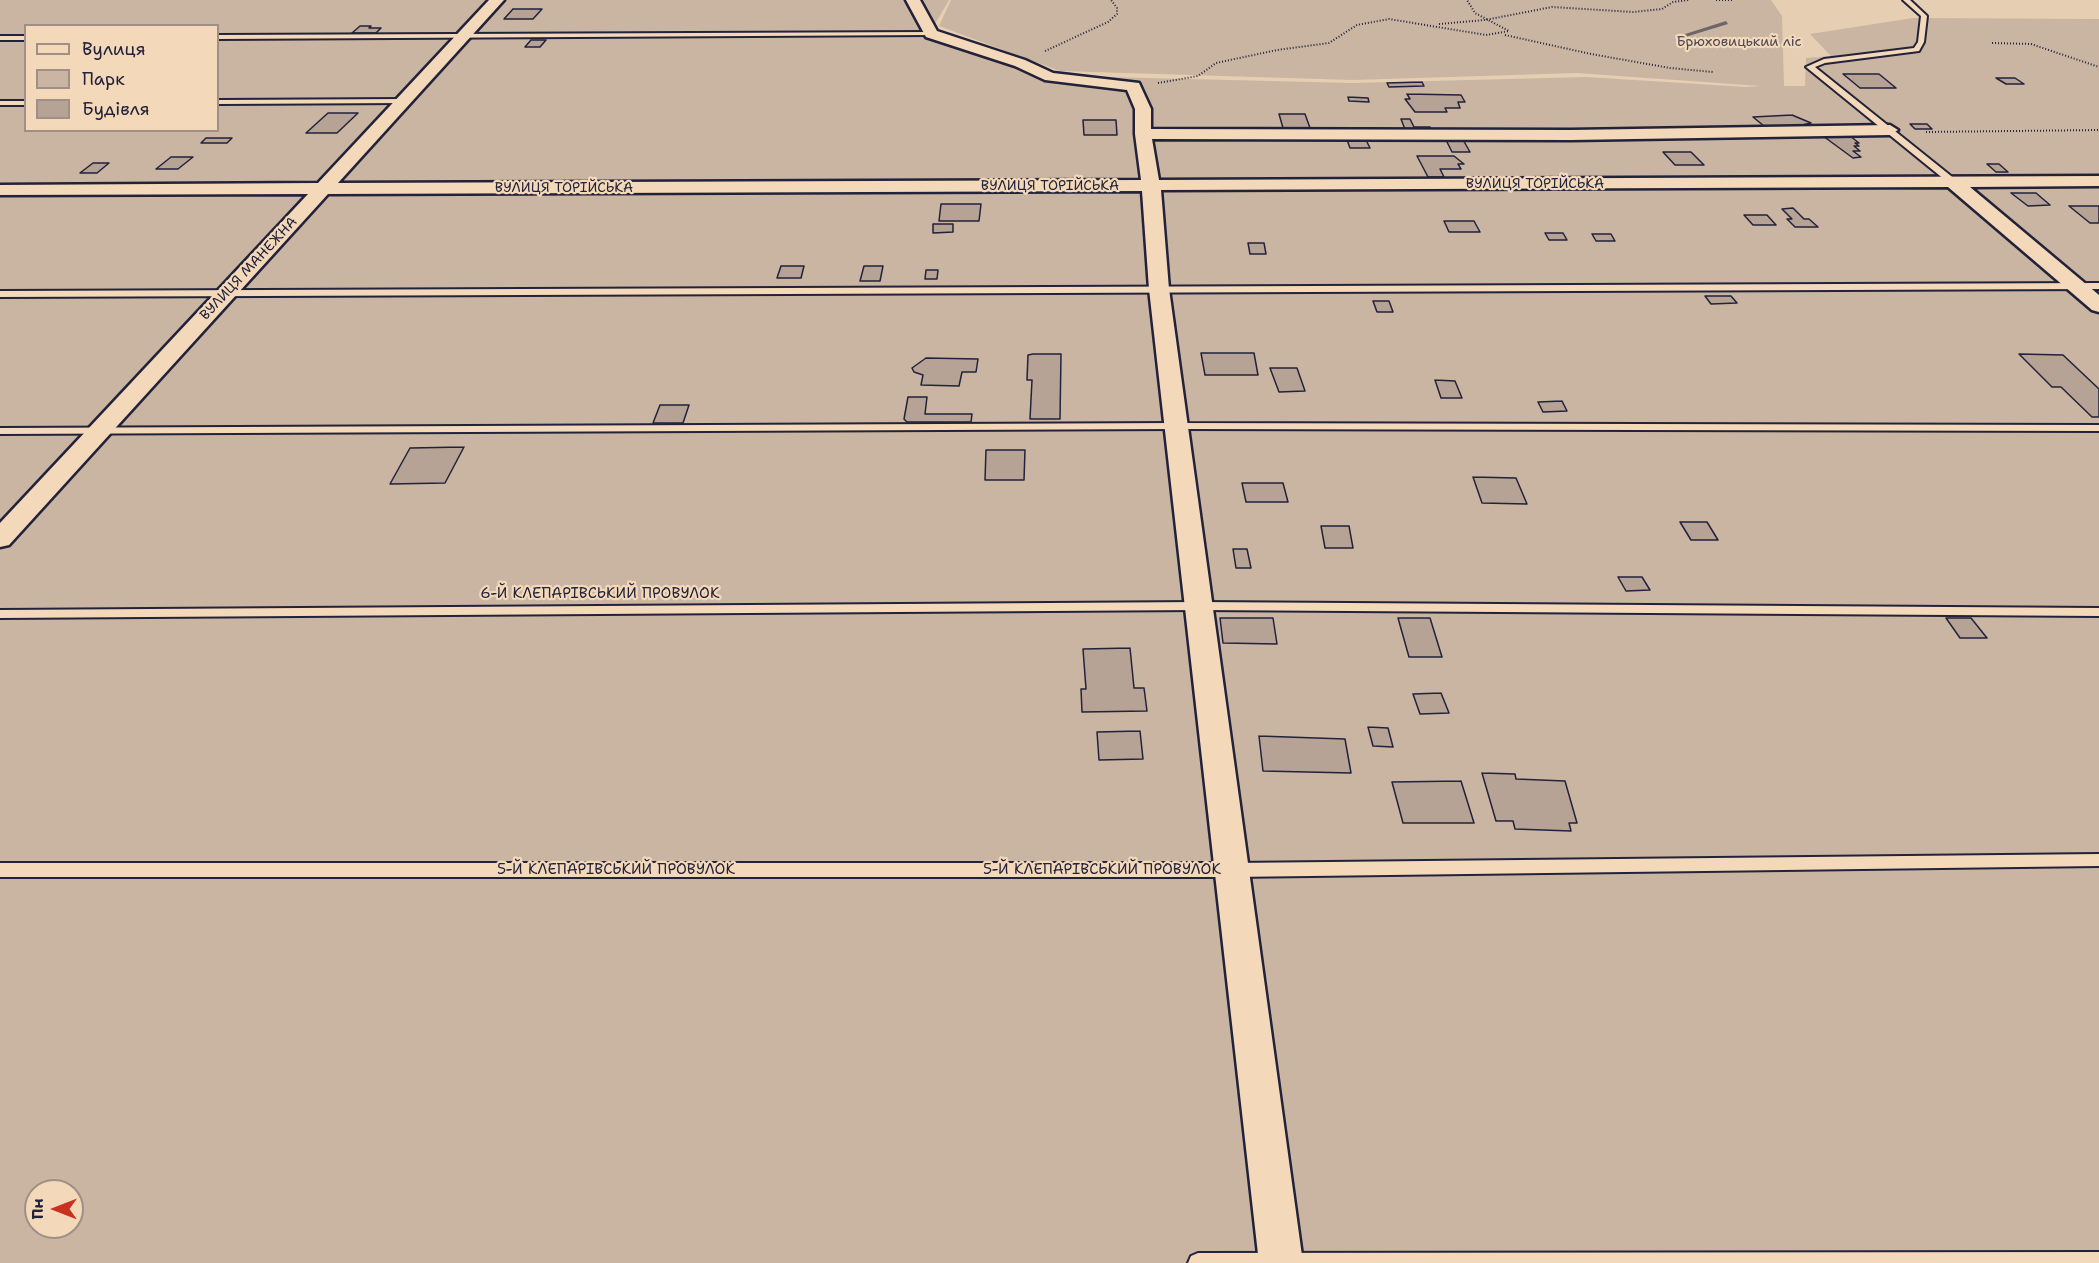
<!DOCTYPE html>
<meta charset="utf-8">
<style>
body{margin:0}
#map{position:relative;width:2099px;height:1263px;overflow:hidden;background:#e6ceb2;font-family:"Shantell Sans",sans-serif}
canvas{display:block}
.legend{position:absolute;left:24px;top:24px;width:195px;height:108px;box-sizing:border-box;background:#f3d9ba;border:2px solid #9f9087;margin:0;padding:8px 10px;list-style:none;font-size:18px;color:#22223b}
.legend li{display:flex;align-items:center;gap:12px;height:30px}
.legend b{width:30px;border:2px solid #9f9087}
.north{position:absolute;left:24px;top:1179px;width:60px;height:60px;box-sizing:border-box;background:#f3d9ba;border:2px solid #9f9087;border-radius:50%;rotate:270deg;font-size:16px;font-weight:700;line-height:24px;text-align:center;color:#22223b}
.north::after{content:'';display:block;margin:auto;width:21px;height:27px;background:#c8321e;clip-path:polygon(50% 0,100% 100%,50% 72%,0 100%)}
</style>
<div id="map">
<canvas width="2099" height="1263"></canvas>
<ul class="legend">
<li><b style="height:8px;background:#f3d9ba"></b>Вулиця</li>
<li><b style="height:16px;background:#c9b5a1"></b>Парк</li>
<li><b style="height:16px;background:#b6a395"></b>Будівля</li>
</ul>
<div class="north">Пн</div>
</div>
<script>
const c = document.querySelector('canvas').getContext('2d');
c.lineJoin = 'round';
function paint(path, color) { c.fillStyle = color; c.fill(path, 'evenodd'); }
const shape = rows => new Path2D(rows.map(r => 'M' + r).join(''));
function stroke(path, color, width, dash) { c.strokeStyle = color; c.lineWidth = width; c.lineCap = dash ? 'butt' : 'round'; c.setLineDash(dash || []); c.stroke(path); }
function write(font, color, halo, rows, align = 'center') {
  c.font = font + ' "Shantell Sans",sans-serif'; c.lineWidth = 4.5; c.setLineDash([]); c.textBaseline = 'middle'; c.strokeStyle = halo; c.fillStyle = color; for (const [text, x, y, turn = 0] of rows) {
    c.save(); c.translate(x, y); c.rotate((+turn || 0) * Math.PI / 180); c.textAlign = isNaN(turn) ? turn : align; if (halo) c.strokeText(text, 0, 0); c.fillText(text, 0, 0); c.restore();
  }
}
const green = shape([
 [0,0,949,0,932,29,1065,76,1352,83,1586,77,1746,87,1761,86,1577,73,1353,80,1060,71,939,26,951,0,1771,0,1782,16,1784,86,1805,86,1806,58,1831,56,1810,34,1913,18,2099,19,2099,1263,0,1263],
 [26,26,218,26,218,130,26,130],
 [36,1191,72,1191,72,1227,36,1227]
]);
const stream = shape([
 [1726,21,1728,24,1682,38,1679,36,1726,21]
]);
const building = shape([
 [513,9,542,9,533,19,504,19,513,9],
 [360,26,371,26,369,28,381,28,376,33,352,33,360,26],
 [531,40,546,40,540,47,525,47,531,40],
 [1843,74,1879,74,1896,88,1860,88,1843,74],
 [1996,78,2015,78,2024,84,2006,84,1996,78],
 [1422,82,1424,86,1389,87,1387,83,1422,82],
 [1407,94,1461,95,1465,102,1458,102,1460,108,1445,108,1447,112,1415,112,1405,99,1410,99,1407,94],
 [1348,97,1368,98,1369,102,1349,101,1348,97],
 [328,113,358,113,337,133,306,133,328,113],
 [1279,114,1305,114,1310,128,1283,128,1279,114],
 [1792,115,1811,123,1802,125,1805,127,1764,126,1753,117,1792,115],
 [1401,119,1410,119,1414,127,1430,127,1432,132,1406,132,1401,119],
 [1083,120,1116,120,1117,135,1084,135,1083,120],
 [1910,124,1927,124,1932,129,1915,129,1910,124],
 [1823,136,1850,136,1859,143,1855,143,1859,146,1854,146,1860,151,1853,151,1861,157,1853,158,1823,136],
 [206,138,232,138,227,143,201,143,206,138],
 [1445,138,1462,138,1470,152,1452,152,1445,138],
 [1347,140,1366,140,1370,148,1350,148,1347,140],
 [1663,152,1691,152,1704,165,1675,165,1663,152],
 [1417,156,1454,156,1464,164,1458,164,1461,169,1440,169,1444,177,1428,177,1417,156],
 [171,157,193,157,178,169,156,169,171,157],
 [93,163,109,163,97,173,80,173,93,163],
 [1987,164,1999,164,2008,172,1996,172,1987,164],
 [2011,193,2036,193,2050,205,2028,206,2011,193],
 [941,204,981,204,979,221,939,221,941,204],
 [2069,206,2099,206,2099,223,2090,223,2069,206],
 [1793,208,1804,219,1809,219,1818,227,1795,227,1787,219,1792,219,1782,209,1793,208],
 [1744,215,1767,215,1776,225,1753,225,1744,215],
 [1444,221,1474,221,1480,232,1449,232,1444,221],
 [933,224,953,224,953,232,933,233,933,224],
 [1545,233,1563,233,1567,240,1549,240,1545,233],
 [1592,234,1611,234,1615,241,1596,241,1592,234],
 [1248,243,1264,243,1266,254,1250,254,1248,243],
 [781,266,804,266,801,278,777,278,781,266],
 [864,266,883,266,880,281,860,281,864,266],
 [926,270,938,270,937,279,925,279,926,270],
 [1705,296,1731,296,1737,303,1711,304,1705,296],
 [1373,301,1389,301,1393,312,1377,312,1373,301],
 [1201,353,1254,353,1258,375,1205,375,1201,353],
 [1033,354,1061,354,1060,419,1030,419,1032,380,1027,380,1028,355,1033,354],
 [2019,354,2063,355,2099,389,2099,417,2092,417,2061,387,2052,387,2019,354],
 [926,358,978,359,976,372,962,372,959,386,921,385,923,375,914,372,912,368,926,358],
 [1270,368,1297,368,1305,391,1279,392,1270,368],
 [1435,380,1455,381,1462,398,1441,398,1435,380],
 [908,397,927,397,925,414,972,414,971,422,907,422,904,419,908,397],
 [1562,401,1567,411,1543,412,1538,402,1562,401],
 [660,405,689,405,683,423,653,423,660,405],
 [464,447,445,483,390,484,410,448,464,447],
 [986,450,1025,450,1024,480,985,480,986,450],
 [1473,477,1516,478,1527,504,1482,503,1473,477],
 [1242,483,1283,483,1288,502,1246,502,1242,483],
 [1680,522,1707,522,1718,540,1691,540,1680,522],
 [1321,526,1349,526,1353,548,1325,548,1321,526],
 [1233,549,1247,549,1251,568,1236,568,1233,549],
 [1618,577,1642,577,1650,590,1626,591,1618,577],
 [1220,618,1273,618,1277,644,1223,643,1220,618],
 [1398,618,1430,618,1442,657,1409,657,1398,618],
 [1946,618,1971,618,1987,638,1960,638,1946,618],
 [1130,648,1134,688,1144,688,1147,711,1082,712,1081,689,1086,689,1083,649,1130,648],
 [1441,693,1449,713,1420,714,1413,694,1441,693],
 [1368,727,1388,728,1393,747,1373,746,1368,727],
 [1140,731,1143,759,1099,760,1097,732,1140,731],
 [1259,736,1345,739,1351,773,1263,771,1259,736],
 [1482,773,1515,774,1516,779,1565,781,1577,823,1569,823,1571,831,1515,829,1513,821,1496,821,1482,773],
 [1461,781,1474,823,1403,823,1392,782,1461,781]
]);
const path = shape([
 [1716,0,1733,0],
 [1439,24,1485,20,1552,7,1633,12,1662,9,1673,2,1689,0],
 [1505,35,1591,54,1670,68,1713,72],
 [1992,43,2031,44,2099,67],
 [1045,51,1108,22,1117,14,1117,8,1111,0],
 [1158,83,1198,76,1216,63,1277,50,1329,43,1357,25,1389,19,1486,35,1509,31,1475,13,1467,0],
 [1926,132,2099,130]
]);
const service = shape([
 [1903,0,1910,0,1927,16,1924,42,1919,51,1825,63,1815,67,1956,180,1956,184,1950,184,1806,67,1824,59,1914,48,1918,42,1921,16,1903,0],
 [931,32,933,35,218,39,218,35,931,32],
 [0,36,26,36,26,40,0,40,0,36],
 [404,99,407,99,407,103,218,104,218,100,404,99],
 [0,101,26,101,26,105,0,105,0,101],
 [2099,283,2099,289,0,297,0,291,2099,283],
 [1177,423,2099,425,2099,431,1177,429,0,434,0,428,1177,423],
 [1199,602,2099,608,2099,616,1199,610,0,618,0,610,1199,602],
 [2099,854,2099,866,1232,877,0,877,0,863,1232,863,2099,854],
 [2099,1252,2099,1263,1188,1263,1191,1256,1198,1253,2099,1252]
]);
const minor = shape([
 [489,0,504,0,338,183,1141,180,1135,134,1135,109,1127,90,1045,80,1015,66,926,37,906,0,920,0,937,31,1025,60,1053,73,1139,83,1151,109,1151,129,1571,130,1890,125,1898,130,1890,135,1571,140,1152,139,1159,180,2099,176,2099,186,1970,187,2099,295,2099,312,2092,310,1948,187,1161,190,1169,289,1303,1263,1259,1263,1149,289,1142,191,328,194,9,545,0,547,0,523,308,194,0,195,0,185,318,183,489,0]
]);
const farParknames = [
 ["Брюховицький ліс",1739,42]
];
const farStreetnames = [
 ["ВУЛИЦЯ ТОРІЙСЬКА",1535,184],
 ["ВУЛИЦЯ ТОРІЙСЬКА",1050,186],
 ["ВУЛИЦЯ ТОРІЙСЬКА",564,188],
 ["ВУЛИЦЯ МАНЕЖНА",249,269,-47]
];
const streetNames = [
 ["6-Й КЛЕПАРІВСЬКИЙ ПРОВУЛОК",600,594],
 ["5-Й КЛЕПАРІВСЬКИЙ ПРОВУЛОК",616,870],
 ["5-Й КЛЕПАРІВСЬКИЙ ПРОВУЛОК",1102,870]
];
paint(green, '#c9b5a1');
paint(stream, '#6e6469');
paint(building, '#b6a395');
stroke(building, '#22223b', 1.5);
stroke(service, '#22223b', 4);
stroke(minor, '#22223b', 5);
stroke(path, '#22223b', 2, [1, 2]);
paint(service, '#f3d9ba');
paint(minor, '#f3d9ba');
write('14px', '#4c4754', '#f3d9ba', farParknames);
write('14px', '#22223b', '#f3d9ba', farStreetnames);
write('15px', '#22223b', '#f3d9ba', streetNames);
</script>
